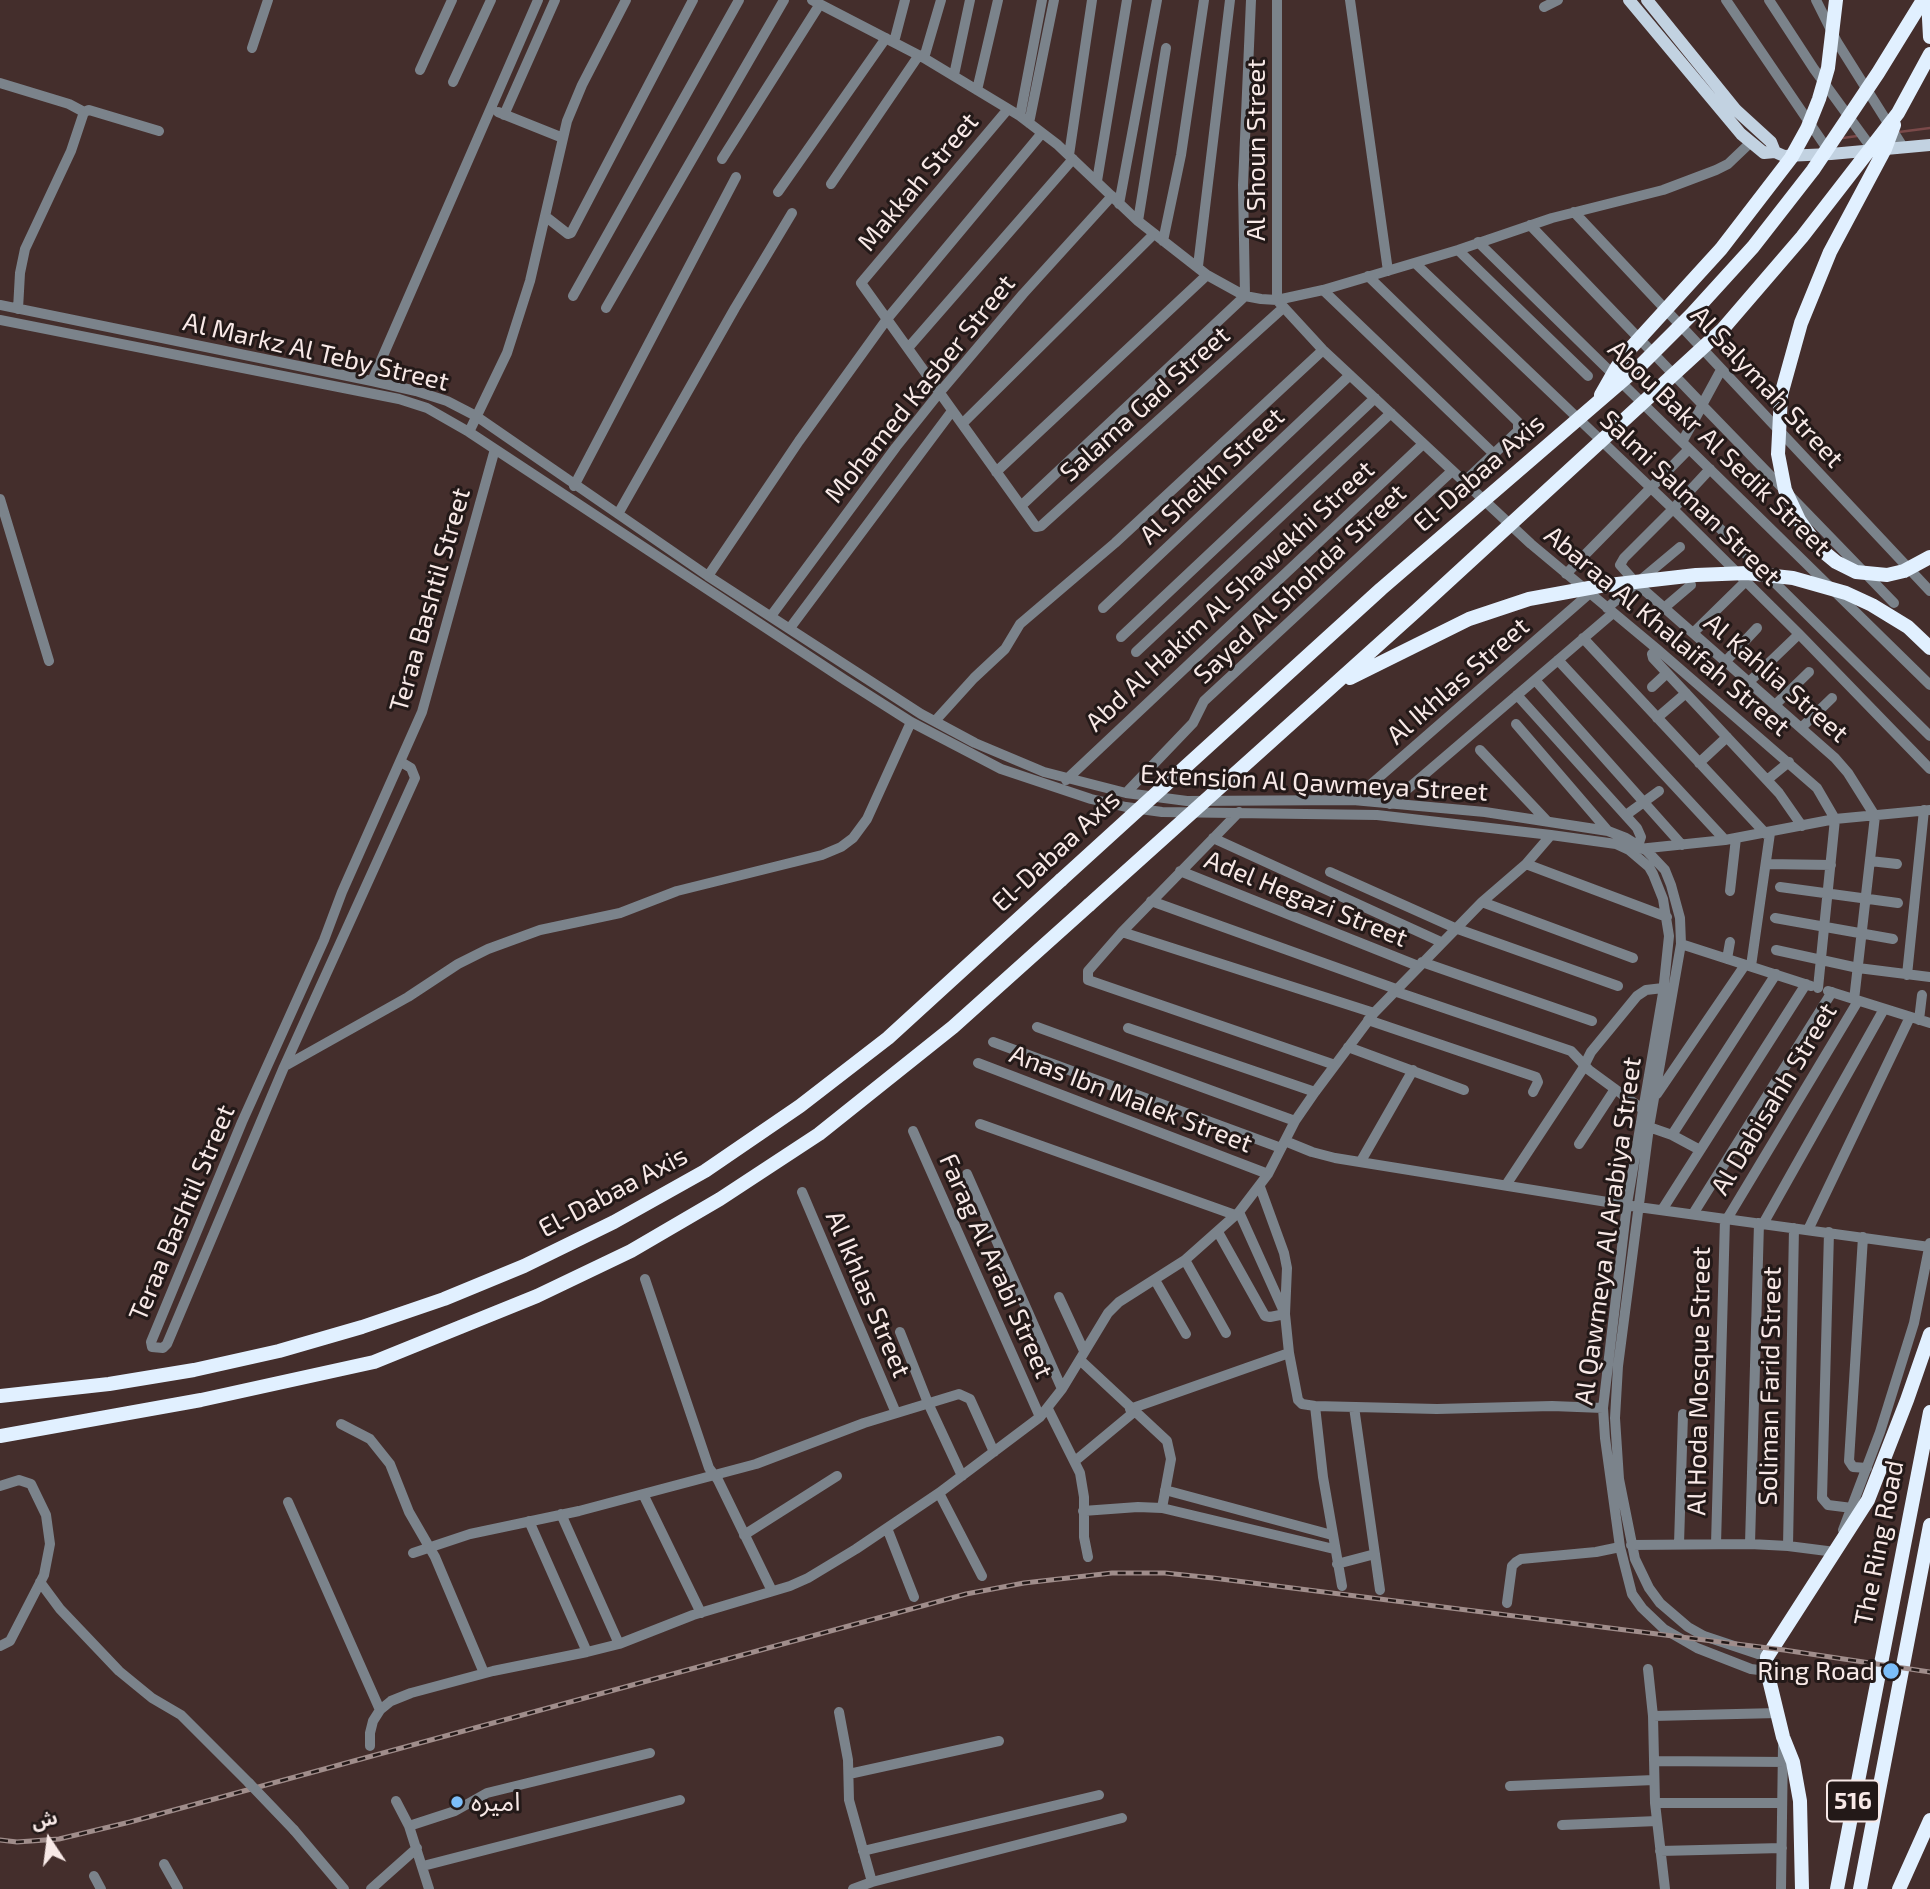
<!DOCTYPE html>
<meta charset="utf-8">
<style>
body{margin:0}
#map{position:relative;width:1930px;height:1889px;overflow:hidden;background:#442e2c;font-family:"Exo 2","Noto Sans Arabic",sans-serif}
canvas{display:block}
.north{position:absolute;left:14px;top:1805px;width:70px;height:70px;-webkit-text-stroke:5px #231918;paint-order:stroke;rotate:347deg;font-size:19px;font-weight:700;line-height:28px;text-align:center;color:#f8e9e7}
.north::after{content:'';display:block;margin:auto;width:24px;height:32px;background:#f8e9e7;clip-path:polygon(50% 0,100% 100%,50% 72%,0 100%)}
</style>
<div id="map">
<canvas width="1930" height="1889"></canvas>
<div class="north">ش</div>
</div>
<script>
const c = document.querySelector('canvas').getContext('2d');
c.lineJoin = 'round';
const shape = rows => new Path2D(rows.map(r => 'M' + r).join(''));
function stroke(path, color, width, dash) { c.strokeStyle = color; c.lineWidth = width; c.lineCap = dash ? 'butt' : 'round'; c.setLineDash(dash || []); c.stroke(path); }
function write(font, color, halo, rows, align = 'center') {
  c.font = font + ' "Exo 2","Noto Sans Arabic",sans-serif'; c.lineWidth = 6; c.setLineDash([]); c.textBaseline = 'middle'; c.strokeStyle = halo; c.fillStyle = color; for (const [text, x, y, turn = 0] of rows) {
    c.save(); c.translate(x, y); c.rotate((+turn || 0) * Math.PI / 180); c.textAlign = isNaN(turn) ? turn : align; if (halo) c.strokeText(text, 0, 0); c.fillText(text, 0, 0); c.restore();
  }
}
const stream = shape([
 [1899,132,1930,128],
 [1843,138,1857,136]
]);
const minor = shape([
 [812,0,924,58,1020,116,1058,145,1138,221,1207,275,1245,296,1261,299,1277,300,1323,290,1458,250,1552,218,1663,190,1716,170,1728,164,1750,143],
 [1277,0,1277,300,1323,350,1531,544,1657,649,1817,788,1835,819,1818,988],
 [1350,0,1388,271],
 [1726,0,1830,153],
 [1769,0,1814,69,1873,150],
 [1816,0,1837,42,1903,147],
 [1544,7,1558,0],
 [894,42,905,0],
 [252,48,268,0],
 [924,58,941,0],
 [420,70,452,0],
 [954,75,970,0],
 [453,82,491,0],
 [0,83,69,104,84,112],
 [977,90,998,0],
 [1008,109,861,283,1036,527,1041,526,1283,308],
 [498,112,563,138],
 [504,115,555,0],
 [1020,116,1042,0],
 [1029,123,1054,0],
 [1069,155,1092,0],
 [722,159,820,4],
 [1097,181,1127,0],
 [831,184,919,55],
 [778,192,886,38],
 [1119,204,1157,0],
 [1574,212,1930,591],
 [545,216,568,234,571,233,693,0],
 [1138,221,1166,48],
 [1530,225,1701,403,1702,406,1682,442],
 [1163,241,1181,155,1204,0],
 [1478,242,1930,685],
 [1458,250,1588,376],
 [1415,263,1673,509,1799,634,1930,769],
 [1198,266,1230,0],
 [1368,276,1518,422,1518,431,1464,482],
 [1323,290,1494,454],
 [573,296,739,0],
 [0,305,372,381,416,391,447,401,476,416,708,576,921,714,975,743,1044,772,1126,793,1187,801,1353,800,1485,812,1608,831,1626,838,1647,851,1665,870,1671,885,1680,918,1681,944,1649,1127,1618,1366,1615,1418,1619,1479,1635,1559,1649,1588,1660,1603,1688,1627,1704,1636,1767,1657],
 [606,308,784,0],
 [18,309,20,273,25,249,71,151,84,112,89,110,159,131],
 [0,320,399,399,427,408,469,432,845,680,911,722,1001,769,1091,799,1126,807,1162,812,1377,815,1551,835,1616,844,1629,850,1725,840,1835,819,1930,810],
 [908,348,1073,159],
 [1721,370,1702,405,1894,603],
 [372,381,538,0],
 [962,424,1154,234],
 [469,432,507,353,530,281,567,121,582,85,626,0],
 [1710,469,1673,509,1624,558,1620,565,1636,583,1835,758,1848,773,1875,816,1854,1000],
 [996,472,1207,275],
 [574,486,736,177],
 [1686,495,1930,736],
 [0,499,49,661],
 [1021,506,1245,296,1243,185,1251,0],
 [618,514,735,308,792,213],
 [1566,574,1689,449],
 [708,576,799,441,887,319,1042,133],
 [1103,608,1350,375],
 [1607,608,1680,547],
 [1664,608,1691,585],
 [771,616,896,447,940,392,1023,294,1112,196],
 [790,628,952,411],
 [1693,633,1746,581],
 [1121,637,1375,398],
 [1583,638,1766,834],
 [1657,649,1652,654,1653,658,1779,793,1802,826],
 [1136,652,1391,413],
 [1558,660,1725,840],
 [1725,662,1757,628],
 [1535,680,1682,845],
 [1749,682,1799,634],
 [1652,687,1667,673],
 [1517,695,1637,828,1641,837,1638,846],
 [1775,705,1809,672],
 [1657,718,1686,693],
 [935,721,974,678,1005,649,1020,624,1115,543,1323,350],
 [1516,724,1608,831],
 [1801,728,1832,698],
 [1480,750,1547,821],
 [401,762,411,768,415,778,284,1067,167,1344,163,1348,152,1347,151,1342,242,1122,324,940,342,892,422,712,495,449],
 [1699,763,1727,737],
 [1066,780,1423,444],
 [1767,780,1789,762],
 [1126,793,1193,723,1204,701,1452,471],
 [1353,800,1590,593],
 [1390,804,1613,613],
 [1239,812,1122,932,1088,971,1088,980,1335,1065],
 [1626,815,1659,791],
 [1213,838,1441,942],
 [1629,850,1649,867,1653,874,1663,899,1669,936,1663,993,1627,1204,1603,1408,1605,1438,1620,1547,1632,1594,1642,1608,1664,1629,1697,1648,1751,1669,1767,1671],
 [1870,861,1897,864],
 [1526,864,1667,917],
 [1766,864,1831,865],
 [1180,871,1418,966],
 [1330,872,1455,928,1618,986],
 [1780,887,1898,903],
 [1730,891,1736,838],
 [1151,901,1396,989],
 [1482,902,1633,958],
 [1775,918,1893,939],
 [1122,932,1374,1013],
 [1681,944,1811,986],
 [1776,950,1858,968,1930,977],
 [1727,959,1730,942],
 [1422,962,1592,1021],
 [1751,966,1770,833],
 [1907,975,1924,810],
 [1394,991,1571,1051,1589,1070,1645,1111],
 [1828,991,1930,1023],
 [1368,1020,1536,1077,1538,1082,1533,1092],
 [1919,1020,1922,995],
 [1037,1027,1295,1121],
 [1128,1028,1315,1092],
 [993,1042,1281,1148],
 [1348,1047,1464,1090],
 [978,1063,1268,1174],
 [285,1066,408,997,458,964,488,949,540,930,620,913,677,891,822,855,841,847,853,838,867,819,911,722],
 [1657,1094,1745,965],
 [980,1124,1235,1215],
 [1649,1127,1672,1135,1776,974],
 [913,1131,1040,1417],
 [1672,1135,1700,1150],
 [1285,1141,1312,1152,1335,1158,1638,1207,1930,1247],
 [1579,1144,1615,1089],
 [1361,1161,1413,1070],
 [967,1174,1062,1389],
 [1506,1185,1582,1070,1591,1052,1637,996,1646,990,1663,988],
 [1260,1187,1284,1253,1287,1268,1285,1314,1289,1353,1298,1400,1302,1404,1315,1406,1437,1409,1552,1406,1603,1408],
 [802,1192,896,1413],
 [1662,1210,1806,984],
 [1693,1214,1832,992],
 [1727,1219,1858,1001],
 [1763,1224,1884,1009],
 [1808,1230,1910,1017],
 [1218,1232,1265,1316,1270,1317,1285,1314,1239,1212],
 [1829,1232,1822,1498,1828,1505,1852,1508],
 [1863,1237,1849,1461,1853,1467,1867,1468],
 [1185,1260,1226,1333],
 [645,1279,709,1468,718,1480,772,1591],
 [1155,1280,1186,1334],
 [1059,1297,1084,1351],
 [900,1332,928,1403,962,1476],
 [1080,1360,1167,1441,1171,1459,1162,1508],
 [1315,1406,1323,1477,1342,1586],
 [1354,1407,1380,1590],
 [1048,1409,1080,1473,1084,1497,1084,1537,1088,1557],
 [1130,1409,1289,1353],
 [341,1424,370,1439,390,1464,409,1512,435,1557,484,1673],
 [1075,1461,1134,1412],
 [0,1486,19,1480,31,1484,46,1515,50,1544,44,1575,10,1641,0,1646],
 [1165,1490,1332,1535],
 [939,1493,982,1576],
 [643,1494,701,1613],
 [288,1502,380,1710],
 [1083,1511,1138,1507,1162,1508,1334,1549],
 [561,1514,619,1644],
 [529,1521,587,1652],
 [887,1528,914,1597],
 [1843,1530,1880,1432,1914,1323,1930,1243],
 [744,1535,837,1476],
 [1679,1544,1683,1414],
 [1716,1544,1725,1219],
 [1750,1544,1759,1223],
 [1631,1545,1750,1544,1788,1546,1835,1552,1837,1547],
 [1788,1546,1794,1228],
 [413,1553,470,1534,579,1511,756,1464,864,1423,959,1394,970,1399,994,1452],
 [1337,1564,1375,1554],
 [40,1582,60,1609,119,1671,152,1698,181,1715,249,1783],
 [1507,1603,1512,1566,1516,1562,1521,1559,1596,1552,1620,1547],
 [1648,1669,1653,1716,1655,1803,1665,1889],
 [839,1712,848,1760,849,1800,872,1882],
 [1653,1716,1778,1713],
 [370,1746,370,1733,373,1721,380,1710,391,1701,411,1693,493,1671,587,1652,619,1644,693,1615,790,1586,808,1578,856,1549,939,1493,1040,1417,1062,1389,1108,1313,1119,1302,1185,1260,1239,1212,1268,1174,1295,1121,1315,1092,1374,1013,1482,902,1526,864,1551,835],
 [1654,1761,1787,1762],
 [849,1774,999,1741],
 [1510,1786,1654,1780],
 [396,1801,409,1826,429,1889],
 [1655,1803,1782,1803],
 [1562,1825,1657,1821],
 [409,1826,455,1811,487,1793,650,1753],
 [294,1830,344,1889],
 [863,1851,1099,1795],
 [1660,1851,1782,1848],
 [164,1864,178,1889],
 [423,1866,680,1800],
 [94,1876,101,1889],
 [371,1889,417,1848],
 [853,1889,872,1882,1122,1818],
 [1781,1889,1783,1746]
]);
const major = shape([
 [1629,0,1741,134,1764,153,1775,152,1784,156,1831,154,1930,145],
 [1647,0,1736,110,1771,142,1775,152]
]);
const highway = shape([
 [1928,0,1930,37],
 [0,1396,109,1384,194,1370,279,1351,362,1327,444,1299,524,1266,614,1222,705,1171,800,1106,888,1038,1061,880],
 [0,1436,201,1400,374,1362,537,1296,631,1251,720,1199,819,1134,953,1027,1089,905],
 [1802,1889,1800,1801,1793,1762,1783,1737,1767,1671,1767,1657,1868,1500,1907,1400,1930,1334],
 [1837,1889,1930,1412],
 [1860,1889,1930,1525],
 [1899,1889,1930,1820]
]);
const rail = shape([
 [0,1840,17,1842,59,1839,130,1822,966,1594,1024,1583,1112,1573,1165,1573,1213,1578,1784,1650,1930,1672]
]);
const minorBridge = shape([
 [249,1783,294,1830]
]);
const highwayBridge = shape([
 [1894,125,1885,149,1830,252,1801,323,1781,395,1778,454,1785,490,1799,520,1819,548,1836,562,1856,572,1887,575,1904,571,1930,557],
 [1601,395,1617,367,1629,350,1721,249,1791,158,1807,129,1819,99,1828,68,1836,0],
 [1350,678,1469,619,1529,599,1600,586,1696,575,1747,573,1793,578,1846,593,1872,605,1908,627,1930,648],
 [1061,880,1381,589,1642,364,1692,314,1753,247,1813,170,1878,73,1923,0],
 [1089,905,1416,611,1722,330,1802,237,1898,113,1930,54]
]);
const markers = [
 [1891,1671,9,"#7cbef9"],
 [457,1802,7,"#7cbef9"]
];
const shields = [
 [1853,1801,52]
];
const shieldNames = [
 ["516",1853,1801]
];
const streetNames = [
 ["Al Shoun Street",1256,150,-90],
 ["Makkah Street",918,182,-50],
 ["Al Markz Al Teby Street",316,352,13],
 ["Al Salymah Street",1767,387,47],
 ["Mohamed Kasber Street",920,389,-51],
 ["Salama Gad Street",1145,404,-42],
 ["Abou Bakr Al Sedik Street",1719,448,44],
 ["El-Dabaa Axis",1479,473,-41],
 ["Al Sheikh Street",1212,476,-43],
 ["Salmi Salman Street",1690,498,44],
 ["Sayed Al Shohda' Street",1300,584,-43],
 ["Abd Al Hakim Al Shawekhi Street",1230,596,-43],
 ["Teraa Bashtil Street",430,600,-74],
 ["Abaraa Al Khalaifah Street",1667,631,40],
 ["Al Kahlia Street",1776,678,41],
 ["Al Ikhlas Street",1458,681,-41],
 ["Extension Al Qawmeya Street",1314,783,3],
 ["El-Dabaa Axis",1056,851,-43],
 ["Adel Hegazi Street",1306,899,22],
 ["Anas Ibn Malek Street",1131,1099,21],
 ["Al Dabisahh Street",1774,1099,-59],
 ["El-Dabaa Axis",613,1192,-28],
 ["Teraa Bashtil Street",182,1213,-67],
 ["Al Qawmeya Al Arabiya Street",1608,1231,-82],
 ["Farag Al Arabi Street",996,1266,66],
 ["Al Ikhlas Street",868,1294,67],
 ["Al Hoda Mosque Street",1699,1381,-89],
 ["Soliman Farid Street",1770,1386,-89],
 ["The Ring Road",1879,1543,-79]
];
const poiNames = [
 ["Ring Road",1875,1671],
 ["اميره",471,1802,"left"]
];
stroke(stream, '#7a4949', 2.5);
stroke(minor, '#7b838b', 10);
stroke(major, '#c2d2e1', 12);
stroke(highway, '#e1f0ff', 14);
stroke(rail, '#a08d8b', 5);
stroke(rail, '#231918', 2.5, [8]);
stroke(minorBridge, '#7b838b', 10);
stroke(highwayBridge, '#e1f0ff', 14);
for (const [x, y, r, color] of markers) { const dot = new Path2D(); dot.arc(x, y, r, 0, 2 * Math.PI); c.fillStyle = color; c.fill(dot); stroke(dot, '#231918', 2.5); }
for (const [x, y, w] of shields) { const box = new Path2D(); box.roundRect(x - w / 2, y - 20.5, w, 41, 5); c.fillStyle = '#231918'; c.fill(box); stroke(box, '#f8e9e7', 2); }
write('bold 24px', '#f8e9e7', null, shieldNames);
write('26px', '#f8e9e7', '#231918', streetNames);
write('26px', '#f8e9e7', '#231918', poiNames, 'right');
</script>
